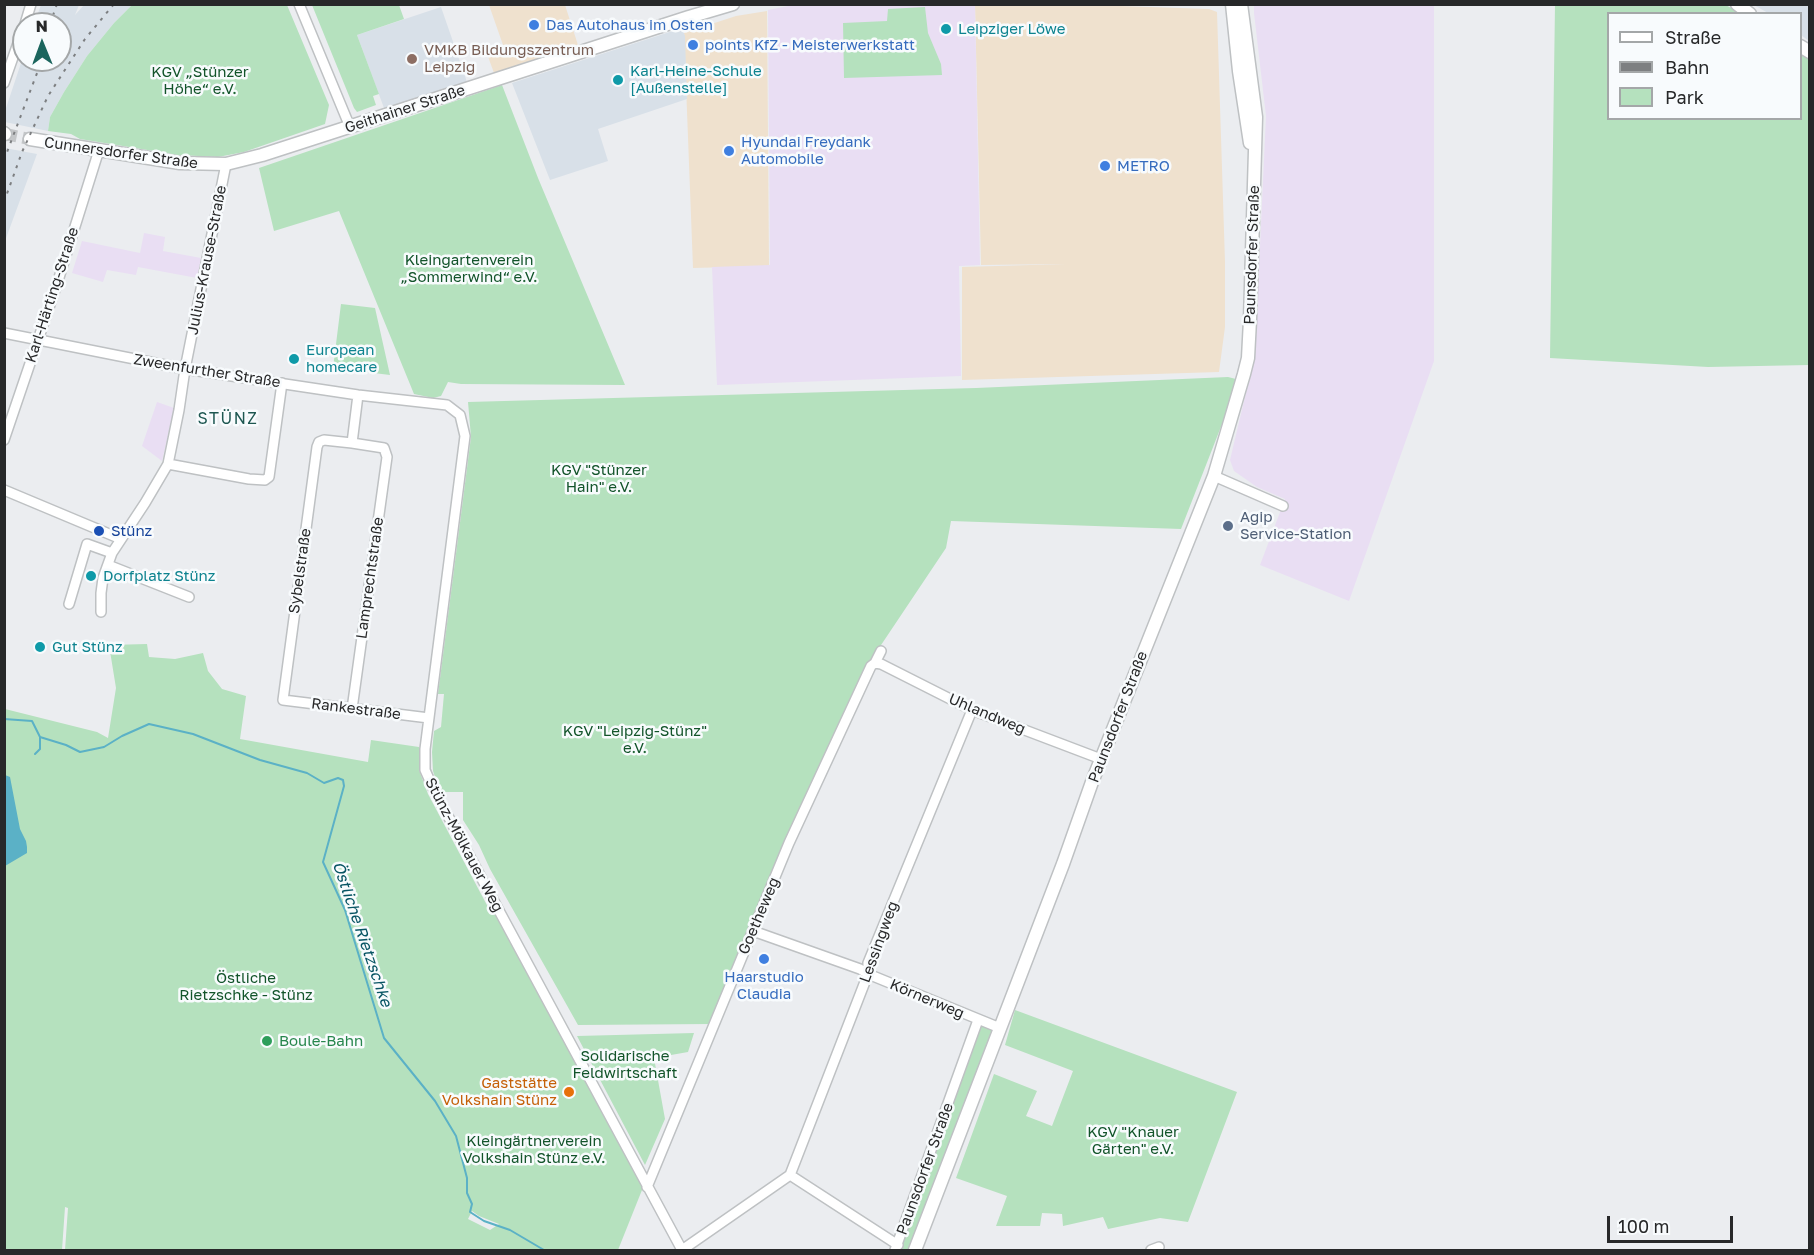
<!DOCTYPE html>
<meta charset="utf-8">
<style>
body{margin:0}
#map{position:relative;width:1814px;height:1255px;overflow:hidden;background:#ebedf0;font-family:"Golos Text",sans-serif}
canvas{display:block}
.frame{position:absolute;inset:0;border:6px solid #272829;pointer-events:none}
.legend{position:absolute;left:1607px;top:12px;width:195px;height:108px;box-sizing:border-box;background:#f8fbfd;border:2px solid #a4a7a8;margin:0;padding:8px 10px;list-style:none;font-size:18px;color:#272829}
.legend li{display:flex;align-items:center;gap:12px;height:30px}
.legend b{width:30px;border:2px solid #a4a7a8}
.north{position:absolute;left:12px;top:12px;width:60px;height:60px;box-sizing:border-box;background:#f8fbfd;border:2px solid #a4a7a8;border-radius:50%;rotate:359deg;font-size:16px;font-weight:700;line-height:24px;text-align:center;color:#272829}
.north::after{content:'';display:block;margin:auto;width:21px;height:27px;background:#1b655d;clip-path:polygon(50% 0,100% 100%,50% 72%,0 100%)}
.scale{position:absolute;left:1607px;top:1216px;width:126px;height:27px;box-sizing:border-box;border:3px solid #272829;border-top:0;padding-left:8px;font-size:18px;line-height:21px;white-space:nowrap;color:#272829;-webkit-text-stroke:4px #f8fbfd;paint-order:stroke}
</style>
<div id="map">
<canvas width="1814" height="1255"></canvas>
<div class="frame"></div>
<ul class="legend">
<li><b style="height:8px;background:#fff"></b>Straße</li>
<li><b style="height:8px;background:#7d7f81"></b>Bahn</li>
<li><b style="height:16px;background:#b5e1be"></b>Park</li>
</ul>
<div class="north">N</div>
<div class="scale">100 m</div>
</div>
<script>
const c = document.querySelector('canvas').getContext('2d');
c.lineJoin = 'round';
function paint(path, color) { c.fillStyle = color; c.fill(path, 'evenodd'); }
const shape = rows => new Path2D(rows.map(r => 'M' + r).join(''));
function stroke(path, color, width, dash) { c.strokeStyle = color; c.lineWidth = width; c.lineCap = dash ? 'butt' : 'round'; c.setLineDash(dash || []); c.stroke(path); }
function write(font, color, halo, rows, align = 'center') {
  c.font = font + ' "Golos Text",sans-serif'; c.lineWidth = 5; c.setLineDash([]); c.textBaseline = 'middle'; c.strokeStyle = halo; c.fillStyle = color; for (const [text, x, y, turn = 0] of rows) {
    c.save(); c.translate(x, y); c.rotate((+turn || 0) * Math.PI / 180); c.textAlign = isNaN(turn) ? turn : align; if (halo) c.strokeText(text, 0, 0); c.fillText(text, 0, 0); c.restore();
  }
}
const commercial = shape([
 [489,5,565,5,578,45,494,73,486,51,503,45],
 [975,5,1091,5,1209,9,1217,12,1225,262,1225,327,1219,372,962,380,962,267,1065,264,981,265],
 [767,11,769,266,693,268,684,33,736,16]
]);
const industrial = shape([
 [798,4,975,5,980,265,959,266,961,376,717,385,712,267,770,265,768,10],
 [1254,5,1434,5,1434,361,1349,601,1260,565,1285,499,1257,487,1234,471,1230,460,1255,355,1266,116,1254,13],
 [144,233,165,237,163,251,201,258,197,278,138,267,136,275,107,270,103,282,72,273,82,241,140,253],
 [157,402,174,408,162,461,142,446]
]);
const built = shape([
 [41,5,79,5,75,15,84,5,132,5,114,23,87,56,64,92,50,117,48,131,5,122,5,111,24,54,24,60,60,60,60,24,34,24],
 [1754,5,1809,5,1809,41,1801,35,1800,14,1768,13],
 [441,7,467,82,384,108,357,35],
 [682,28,685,36,687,99,598,129,608,161,550,180,512,83],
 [5,148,37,154,5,241,4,148]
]);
const green = shape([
 [1724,4,1740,13,1608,14,1608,118,1800,118,1801,52,1809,57,1809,365,1708,367,1550,358,1555,5],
 [132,5,287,5,329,105,325,124,244,152,218,157,178,155,80,139,71,134,48,131,50,117,64,92,87,56,114,23],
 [312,5,399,5,404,19,357,35,379,94,373,96,376,105,357,112,354,108],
 [925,7,928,33,941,64,942,75,844,78,843,23,887,21,888,9],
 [502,85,538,178,625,385,461,384,448,382,441,396,433,398,414,394,339,211,274,231,259,168],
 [341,304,375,308,390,375,333,368],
 [1228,377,1236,379,1224,419,1181,529,951,521,946,548,869,663,785,841,746,934,711,1024,578,1025,490,869,479,845,463,820,463,792,440,792,433,771,432,752,434,731,441,727,444,694,438,694,471,437,468,402,976,388],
 [147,644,149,657,175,659,203,653,208,671,222,689,246,696,240,739,368,762,371,740,419,747,419,770,428,794,489,909,493,910,644,1185,618,1250,65,1250,68,1208,65,1207,62,1250,5,1250,5,709,97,732,108,738,116,688,109,645],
 [472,1211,479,1216,499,1224,490,1230,468,1219],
 [1015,1010,1237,1092,1188,1222,1160,1218,1108,1229,1103,1217,1063,1226,1062,1214,1042,1213,1040,1226,996,1226,1007,1196,956,1178,994,1074,1037,1091,1026,1116,1052,1126,1073,1071,1005,1045],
 [978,1020,1000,1028,915,1250,895,1250],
 [694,1033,688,1052,654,1058,665,1119,645,1165,577,1036]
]);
const water = shape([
 [5,775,10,777,20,829,26,841,27,847,27,853,5,866]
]);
const stream = shape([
 [4,719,32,721,40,737,66,745,80,752,104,747,122,736,149,724,193,734,260,760,307,773,324,783,338,778,343,780,344,786,323,862,345,910,384,1038,435,1101,456,1136,467,1178,467,1193,472,1204,470,1212,484,1221,510,1230,544,1250],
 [35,754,40,749,40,737]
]);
const secondaryTunnel = shape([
 [5,134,30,139]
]);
const street = shape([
 [299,4,350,127],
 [25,24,31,4],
 [4,83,24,26],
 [4,333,185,369,358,395,447,405,460,415,465,436,425,749,425,770,434,790,682,1250],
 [358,395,352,443,324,440,319,442,317,447,283,700,429,718],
 [4,440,57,284,99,150],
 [352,443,384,448,387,457,352,709],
 [168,464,249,479,265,480,269,477,282,383],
 [1214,476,1283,506],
 [4,490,121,539],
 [108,565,189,597],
 [69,604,87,544,112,553],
 [101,612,101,593,103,578,112,553,145,503,168,464,179,410,185,369,226,164],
 [875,663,881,664,972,710,1101,759],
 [753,931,860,969,868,974,1000,1028],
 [790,1175,898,1245],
 [647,1187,789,843,871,666,875,663,881,651],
 [682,1250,790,1175,868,974,868,963,972,710],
 [895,1250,978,1020],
 [1151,1250,1159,1247]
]);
const secondary = shape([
 [1232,4,1239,71,1250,143],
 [1737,4,1750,14],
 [1800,46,1810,52],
 [4,133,5,134],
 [30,139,180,163,226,164,262,155,689,17,733,4],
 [915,1250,1063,864,1092,782,1214,476,1244,374,1248,358,1250,320,1256,117,1241,4]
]);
const rail = shape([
 [50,24,57,4],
 [4,160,42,60],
 [4,202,22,152,48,96,85,39,114,4]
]);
const markers = [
 [534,25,6,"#3f7fe0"],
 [946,29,6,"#0f9aa8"],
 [693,45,6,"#3f7fe0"],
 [412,59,6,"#8d6e63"],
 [618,80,6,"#0f9aa8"],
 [729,151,6,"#3f7fe0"],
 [1105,166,6,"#3f7fe0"],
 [294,359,6,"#0f9aa8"],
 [1228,526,6,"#5c6f8a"],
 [99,531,6,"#1a4fb4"],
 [91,576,6,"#0f9aa8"],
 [40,647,6,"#0f9aa8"],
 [764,959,6,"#3f7fe0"],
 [267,1041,6,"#2e9e5b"],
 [569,1092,6,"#e8710a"]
];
const shopNames = [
 ["Das Autohaus im Osten",546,25],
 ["points KfZ - Meisterwerkstatt",705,45],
 ["Hyundai Freydank",741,142],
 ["Automobile",741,159],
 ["METRO",1117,166],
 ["Haarstudio",764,977,"center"],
 ["Claudia",764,994,"center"]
];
const cultureNames = [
 ["Leipziger Löwe",958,29],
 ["Karl-Heine-Schule",630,71],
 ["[Außenstelle]",630,88],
 ["European",306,350],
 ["homecare",306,367],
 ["Dorfplatz Stünz",103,576],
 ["Gut Stünz",52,647]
];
const educationNames = [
 ["VMKB Bildungszentrum",424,50],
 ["Leipzig",424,67]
];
const parkNames = [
 ["KGV „Stünzer",200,72],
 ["Höhe“ e.V.",200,89],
 ["Kleingartenverein",469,260],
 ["„Sommerwind“ e.V.",469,277],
 ["KGV \"Stünzer",599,470],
 ["Hain\" e.V.",599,487],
 ["KGV \"Leipzig-Stünz\"",635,731],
 ["e.V.",635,748],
 ["Östliche",246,978],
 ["Rietzschke - Stünz",246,995],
 ["Solidarische",625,1056],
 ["Feldwirtschaft",625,1073],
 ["KGV \"Knauer",1133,1132],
 ["Gärten\" e.V.",1133,1149],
 ["Kleingärtnerverein",534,1141],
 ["Volkshain Stünz e.V.",534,1158]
];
const streetNames = [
 ["Geithainer Straße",405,109,-18],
 ["Cunnersdorfer Straße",121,153,8],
 ["Paunsdorfer Straße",1252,255,-88],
 ["Julius-Krause-Straße",207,260,-79],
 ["Karl-Härting-Straße",52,295,-72],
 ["Zweenfurther Straße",207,371,9],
 ["Sybelstraße",300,571,-82],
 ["Lamprechtstraße",370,578,-82],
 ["Rankestraße",356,709,7],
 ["Uhlandweg",987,714,23],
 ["Paunsdorfer Straße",1118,717,-69],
 ["Stünz-Mölkauer Weg",464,845,62],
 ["Goetheweg",759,916,-67],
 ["Lessingweg",879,942,-70],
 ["Körnerweg",927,999,23],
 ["Paunsdorfer Straße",925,1169,-70]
];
const serviceNames = [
 ["Agip",1240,517],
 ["Service-Station",1240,534]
];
const transitNames = [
 ["Stünz",111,531]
];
const leisureNames = [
 ["Boule-Bahn",279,1041]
];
const foodNames = [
 ["Gaststätte",557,1083],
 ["Volkshain Stünz",557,1100]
];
const neighbourhoodNames = [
 ["STÜNZ",228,419]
];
const waterNames = [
 ["Östliche Rietzschke",362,934,71]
];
paint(commercial, '#efe1ce');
paint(industrial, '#e9def3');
paint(built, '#d8e0e8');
paint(green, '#b5e1be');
paint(water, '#5bb1c6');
stroke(stream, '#5bb1c6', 2);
stroke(secondaryTunnel, '#c4c6c8', 12, [12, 6]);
stroke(street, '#bec1c3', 12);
stroke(secondary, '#bec1c3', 15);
stroke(street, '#fff', 9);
stroke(secondary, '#fff', 12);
stroke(rail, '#7d7f81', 2, [3, 6]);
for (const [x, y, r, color] of markers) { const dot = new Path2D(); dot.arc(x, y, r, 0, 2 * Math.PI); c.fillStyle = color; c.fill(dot); stroke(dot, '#f8fbfd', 2); }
write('15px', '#366cbe', '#f8fbfd', shopNames, 'left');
write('15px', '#0d838f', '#f8fbfd', cultureNames, 'left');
write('15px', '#785e54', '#f8fbfd', educationNames, 'left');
write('15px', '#12542a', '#f8fbfd', parkNames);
write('15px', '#272829', '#f8fbfd', streetNames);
write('15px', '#4e5e75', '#f8fbfd', serviceNames, 'left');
write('15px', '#164399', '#f8fbfd', transitNames, 'left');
write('15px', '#27864d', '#f8fbfd', leisureNames, 'left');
write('15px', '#c56008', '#f8fbfd', foodNames, 'right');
c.letterSpacing = '1.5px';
write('16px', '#1e5751', '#f8fbfd', neighbourhoodNames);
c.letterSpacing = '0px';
write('italic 16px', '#085564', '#f8fbfd', waterNames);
</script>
